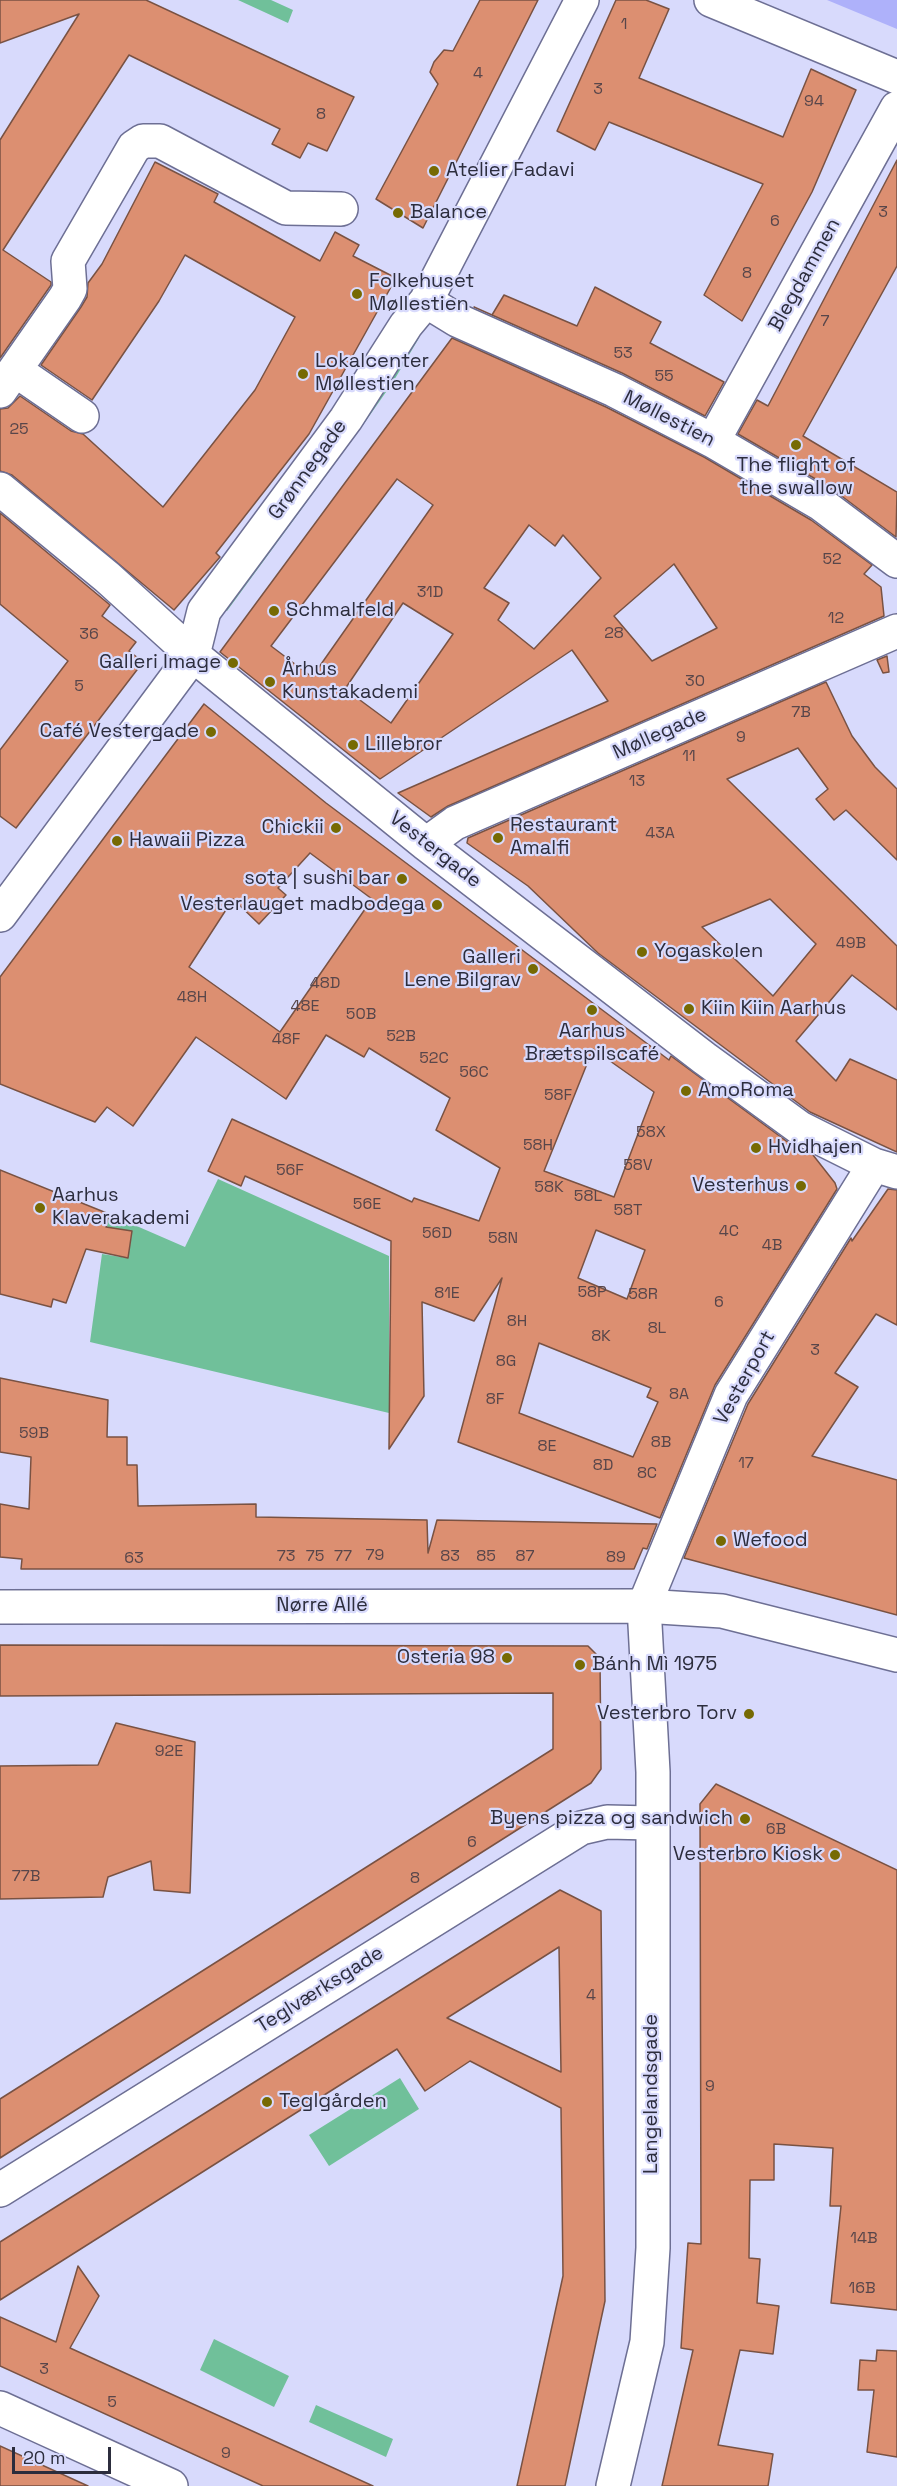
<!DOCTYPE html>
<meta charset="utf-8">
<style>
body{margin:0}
#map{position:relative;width:897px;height:2486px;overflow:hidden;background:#d8dafc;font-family:"Space Grotesk",sans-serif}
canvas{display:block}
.scale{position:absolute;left:12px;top:2447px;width:99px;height:27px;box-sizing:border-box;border:3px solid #2c2d3d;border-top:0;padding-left:8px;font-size:18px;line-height:21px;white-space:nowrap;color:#2c2d3d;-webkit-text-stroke:4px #d8dafc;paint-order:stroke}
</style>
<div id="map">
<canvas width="897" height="2486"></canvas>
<div class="scale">20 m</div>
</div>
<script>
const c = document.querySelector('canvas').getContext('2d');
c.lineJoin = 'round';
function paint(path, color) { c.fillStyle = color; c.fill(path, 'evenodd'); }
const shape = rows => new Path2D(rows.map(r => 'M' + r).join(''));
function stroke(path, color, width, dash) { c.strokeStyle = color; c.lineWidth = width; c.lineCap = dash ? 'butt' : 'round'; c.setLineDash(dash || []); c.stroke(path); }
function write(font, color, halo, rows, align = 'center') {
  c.font = font + ' "Space Grotesk",sans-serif'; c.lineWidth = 4.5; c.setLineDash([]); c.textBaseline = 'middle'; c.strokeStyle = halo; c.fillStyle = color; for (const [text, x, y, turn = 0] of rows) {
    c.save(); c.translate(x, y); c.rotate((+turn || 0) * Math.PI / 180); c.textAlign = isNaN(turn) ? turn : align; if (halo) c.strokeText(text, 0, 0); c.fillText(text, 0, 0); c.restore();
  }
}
const green = shape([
 [238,0,271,0,293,10,288,23],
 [420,332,419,338,393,382,363,425,358,421],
 [351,428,358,432,227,611,221,607],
 [218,1179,389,1256,389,1413,90,1342,102,1254,128,1258,132,1232,106,1227,109,1214,185,1247],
 [400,2078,419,2109,329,2166,309,2135],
 [214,2339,289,2376,274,2407,200,2370],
 [316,2405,393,2439,386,2457,309,2422]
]);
const water = shape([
 [827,0,897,0,897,29]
]);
const building = shape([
 [0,0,146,0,354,97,327,151,308,143,300,158,272,144,280,129,129,55,3,250,51,282,51,285,0,358,0,140,79,14,0,43,0,0],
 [480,0,538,0,423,228,376,199,438,84,430,72,434,62,444,50,453,51,480,0],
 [616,0,646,0,669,9,639,78,783,137,811,69,856,90,812,192,742,321,704,295,763,184,609,122,595,150,557,131,616,0],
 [897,160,897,266,803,436,897,492,896,537,831,488,738,434,757,400,768,406,897,160],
 [155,162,218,194,214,202,320,261,335,232,359,245,353,256,396,278,309,434,216,553,220,557,174,610,12,475,0,471,0,409,8,408,20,396,71,431,83,434,163,507,255,390,295,317,185,255,159,301,92,400,41,365,81,307,87,297,88,283,102,264,155,162],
 [595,287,661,322,650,343,724,382,705,416,622,373,474,307,492,315,504,295,577,326,595,287],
 [452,338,606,407,704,457,811,520,872,565,864,574,881,587,884,616,448,806,431,817,398,793,608,701,572,650,380,779,220,652,452,338],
 [397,479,433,505,312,677,271,646,397,479],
 [529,525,555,546,563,535,601,578,534,649,498,620,509,603,484,588,529,525],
 [674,564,717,628,652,661,614,616,674,564],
 [403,603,453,634,391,723,345,689,403,603],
 [0,513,110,605,102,616,136,642,129,651,143,662,16,828,0,816,0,750,68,661,0,604,0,513],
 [887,656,889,672,883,673,877,660,887,656],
 [826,682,852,736,875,767,897,789,897,860,846,810,834,820,816,799,828,789,798,748,727,779,897,946,897,1010,852,975,796,1041,836,1081,850,1059,897,1080,897,1152,810,1112,598,953,528,886,467,843,468,838,826,682],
 [770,899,816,944,773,996,702,927,770,899],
 [204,704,326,803,669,1060,671,1056,789,1143,813,1155,835,1183,837,1189,715,1385,660,1518,458,1442,502,1278,474,1321,422,1302,424,1396,389,1449,391,1241,245,1176,241,1186,208,1171,232,1119,412,1202,414,1198,479,1221,500,1168,436,1130,450,1098,369,1048,364,1057,326,1035,286,1099,196,1037,133,1126,107,1107,95,1122,0,1084,0,977,204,704],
 [310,853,372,899,280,1032,189,967,233,899,259,924,286,895,278,888,310,853],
 [593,1049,654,1092,614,1197,544,1171,593,1049],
 [596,1230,645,1250,627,1299,578,1278,596,1230],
 [539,1343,651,1388,647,1397,658,1402,633,1457,519,1413,539,1343],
 [0,1170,109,1214,106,1227,132,1231,128,1258,86,1249,66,1303,53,1299,51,1307,0,1294,0,1170],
 [888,1189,897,1190,897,1325,876,1314,835,1373,858,1387,812,1456,897,1480,897,1615,684,1558,748,1404,851,1238,852,1241,888,1189],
 [0,1378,108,1400,107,1437,127,1437,127,1465,137,1465,138,1506,256,1504,256,1517,427,1520,428,1553,437,1520,657,1524,647,1549,643,1548,634,1569,21,1569,22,1559,0,1557,0,1504,29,1509,31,1457,0,1452,0,1378],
 [0,1645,588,1646,600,1658,601,1769,591,1783,0,2158,0,2099,553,1749,553,1693,0,1696,0,1645],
 [116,1723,195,1742,190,1893,154,1890,151,1861,108,1877,103,1897,0,1899,0,1766,98,1765,116,1723],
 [716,1784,897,1870,897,2310,831,2303,841,2206,830,2206,833,2148,774,2144,774,2180,750,2180,749,2258,760,2259,757,2303,779,2306,773,2354,740,2350,718,2445,773,2454,768,2486,662,2486,693,2350,681,2348,688,2243,701,2244,700,1804,716,1784],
 [560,1890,601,1911,605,2301,565,2486,517,2486,563,2276,561,2108,470,2061,425,2091,397,2049,0,2300,0,2242,560,1890],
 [559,1947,561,2072,447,2018,559,1947],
 [78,2266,99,2296,70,2348,373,2486,263,2486,0,2366,0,2317,56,2342,78,2266],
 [877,2350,897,2351,897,2457,867,2452,874,2390,858,2390,860,2360,876,2361,877,2350],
 [0,2446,88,2486,0,2486,0,2446]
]);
const street = shape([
 [711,0,897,77],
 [426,301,457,320,614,390,713,441,821,504,897,561],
 [15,370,82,416],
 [0,391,65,298,70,289,68,261,134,147,143,141,160,141,286,208,341,209],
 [713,441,897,108],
 [0,489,107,577,193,655,426,844,704,1058,800,1128,874,1165,897,1172],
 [426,844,455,823,897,631],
 [0,915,193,655,204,611,346,419,406,325,426,301,582,0],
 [874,1165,731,1395,644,1606,722,1611,897,1655],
 [0,2190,581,1828,607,1822,651,1823],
 [0,2408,171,2486]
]);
const secondary = shape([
 [0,1607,644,1606,653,1772,653,2248,647,2342,613,2486]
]);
const markers = [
 [434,171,6,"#766a03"],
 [398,213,6,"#766a03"],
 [357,294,6,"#766a03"],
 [303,374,6,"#766a03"],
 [796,445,6,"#766a03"],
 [274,611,6,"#766a03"],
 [233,663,6,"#766a03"],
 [270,682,6,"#766a03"],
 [211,732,6,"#766a03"],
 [353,745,6,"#766a03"],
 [336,828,6,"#766a03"],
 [498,838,6,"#766a03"],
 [117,841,6,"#766a03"],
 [402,879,6,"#766a03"],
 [437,905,6,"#766a03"],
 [642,952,6,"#766a03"],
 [533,969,6,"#766a03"],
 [689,1009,6,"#766a03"],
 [592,1010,6,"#766a03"],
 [686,1091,6,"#766a03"],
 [756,1148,6,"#766a03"],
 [801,1186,6,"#766a03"],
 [40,1208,6,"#766a03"],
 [721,1541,6,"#766a03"],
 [507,1658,6,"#766a03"],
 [580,1665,6,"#766a03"],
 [749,1714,6,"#766a03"],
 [745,1819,6,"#766a03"],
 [835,1855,6,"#766a03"],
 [267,2102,6,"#766a03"]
];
const numberNames = [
 ["1",624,25],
 ["4",478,74],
 ["3",598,90],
 ["94",814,102],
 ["8",321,115],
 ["3",883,213],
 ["6",775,222],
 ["8",747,274],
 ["7",825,322],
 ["53",623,354],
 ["55",664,377],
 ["25",19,430],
 ["52",832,560],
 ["31D",430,593],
 ["12",836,619],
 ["28",614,634],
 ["36",89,635],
 ["30",695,682],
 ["5",79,687],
 ["7B",801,713],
 ["9",741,738],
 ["11",689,757],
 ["13",637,782],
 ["43A",660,834],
 ["49B",851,944],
 ["48D",325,984],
 ["48H",192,998],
 ["48E",305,1007],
 ["50B",361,1015],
 ["52B",401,1037],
 ["48F",286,1040],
 ["52C",434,1059],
 ["56C",474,1073],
 ["58F",558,1096],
 ["58X",651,1133],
 ["58H",538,1146],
 ["58V",638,1166],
 ["56F",290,1171],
 ["58K",549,1188],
 ["58L",588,1197],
 ["56E",367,1205],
 ["58T",628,1211],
 ["4C",729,1232],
 ["56D",437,1234],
 ["58N",503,1239],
 ["4B",772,1246],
 ["58P",592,1293],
 ["81E",447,1294],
 ["58R",643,1295],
 ["6",719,1303],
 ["8H",517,1322],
 ["8L",657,1329],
 ["8K",601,1337],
 ["3",815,1351],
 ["8G",506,1362],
 ["8A",679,1395],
 ["8F",495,1400],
 ["59B",34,1434],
 ["8B",661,1443],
 ["8E",547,1447],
 ["17",746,1464],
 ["8D",603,1466],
 ["8C",647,1474],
 ["79",375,1556],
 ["73",286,1557],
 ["75",315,1557],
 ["77",343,1557],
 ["83",450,1557],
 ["85",486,1557],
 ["87",525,1557],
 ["89",616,1558],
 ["63",134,1559],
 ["92E",169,1752],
 ["6B",776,1830],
 ["6",472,1843],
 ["77B",26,1877],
 ["8",415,1879],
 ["4",591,1996],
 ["9",710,2087],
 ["14B",864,2239],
 ["16B",862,2289],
 ["3",44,2370],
 ["5",112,2403],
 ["9",226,2454]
];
const poiNames = [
 ["Atelier Fadavi",446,171],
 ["Balance",410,213],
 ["Folkehuset",369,282],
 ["Møllestien",369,305],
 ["Lokalcenter",315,362],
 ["Møllestien",315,385],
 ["The flight of",796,466,"center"],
 ["the swallow",796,489,"center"],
 ["Schmalfeld",286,611],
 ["Galleri Image",221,663,"right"],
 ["Århus",282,670],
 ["Kunstakademi",282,693],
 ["Café Vestergade",199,732,"right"],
 ["Lillebror",365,745],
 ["Restaurant",510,826],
 ["Amalfi",510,849],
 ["Chickii",324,828,"right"],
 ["Hawaii Pizza",129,841],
 ["sota | sushi bar",390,879,"right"],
 ["Vesterlauget madbodega",425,905,"right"],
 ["Yogaskolen",654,952],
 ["Galleri",521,958,"right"],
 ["Lene Bilgrav",521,981,"right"],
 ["Kiin Kiin Aarhus",701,1009],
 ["Aarhus",592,1032,"center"],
 ["Brætspilscafé",592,1055,"center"],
 ["AmoRoma",698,1091],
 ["Hvidhajen",768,1148],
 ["Vesterhus",789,1186,"right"],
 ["Aarhus",52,1196],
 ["Klaverakademi",52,1219],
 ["Wefood",733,1541],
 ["Osteria 98",495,1658,"right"],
 ["Bánh Mì 1975",592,1665],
 ["Vesterbro Torv",737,1714,"right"],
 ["Byens pizza og sandwich",733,1819,"right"],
 ["Vesterbro Kiosk",823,1855,"right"],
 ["Teglgården",279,2102]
];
const streetNames = [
 ["Blegdammen",805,275,-61],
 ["Møllestien",669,419,27],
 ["Grønnegade",308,470,-54],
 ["Møllegade",660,734,-24],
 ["Vestergade",435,850,38],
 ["Vesterport",745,1378,-61],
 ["Nørre Allé",322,1606],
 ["Teglværksgade",320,1990,-32],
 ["Langelandsgade",652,2094,-90]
];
paint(green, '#70c09a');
paint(water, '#aeb1fa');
paint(building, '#dc8f71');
stroke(building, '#795243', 1.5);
stroke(street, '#6d6f94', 36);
stroke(secondary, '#6d6f94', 36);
stroke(street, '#fff', 33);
stroke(secondary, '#fff', 33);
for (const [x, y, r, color] of markers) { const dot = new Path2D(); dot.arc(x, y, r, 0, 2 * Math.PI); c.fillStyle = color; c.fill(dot); stroke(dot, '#d8dafc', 2); }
write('16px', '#58464a', null, numberNames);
write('20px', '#2c2d3d', '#d8dafc', poiNames, 'left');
write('20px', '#2c2d3d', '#d8dafc', streetNames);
</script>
